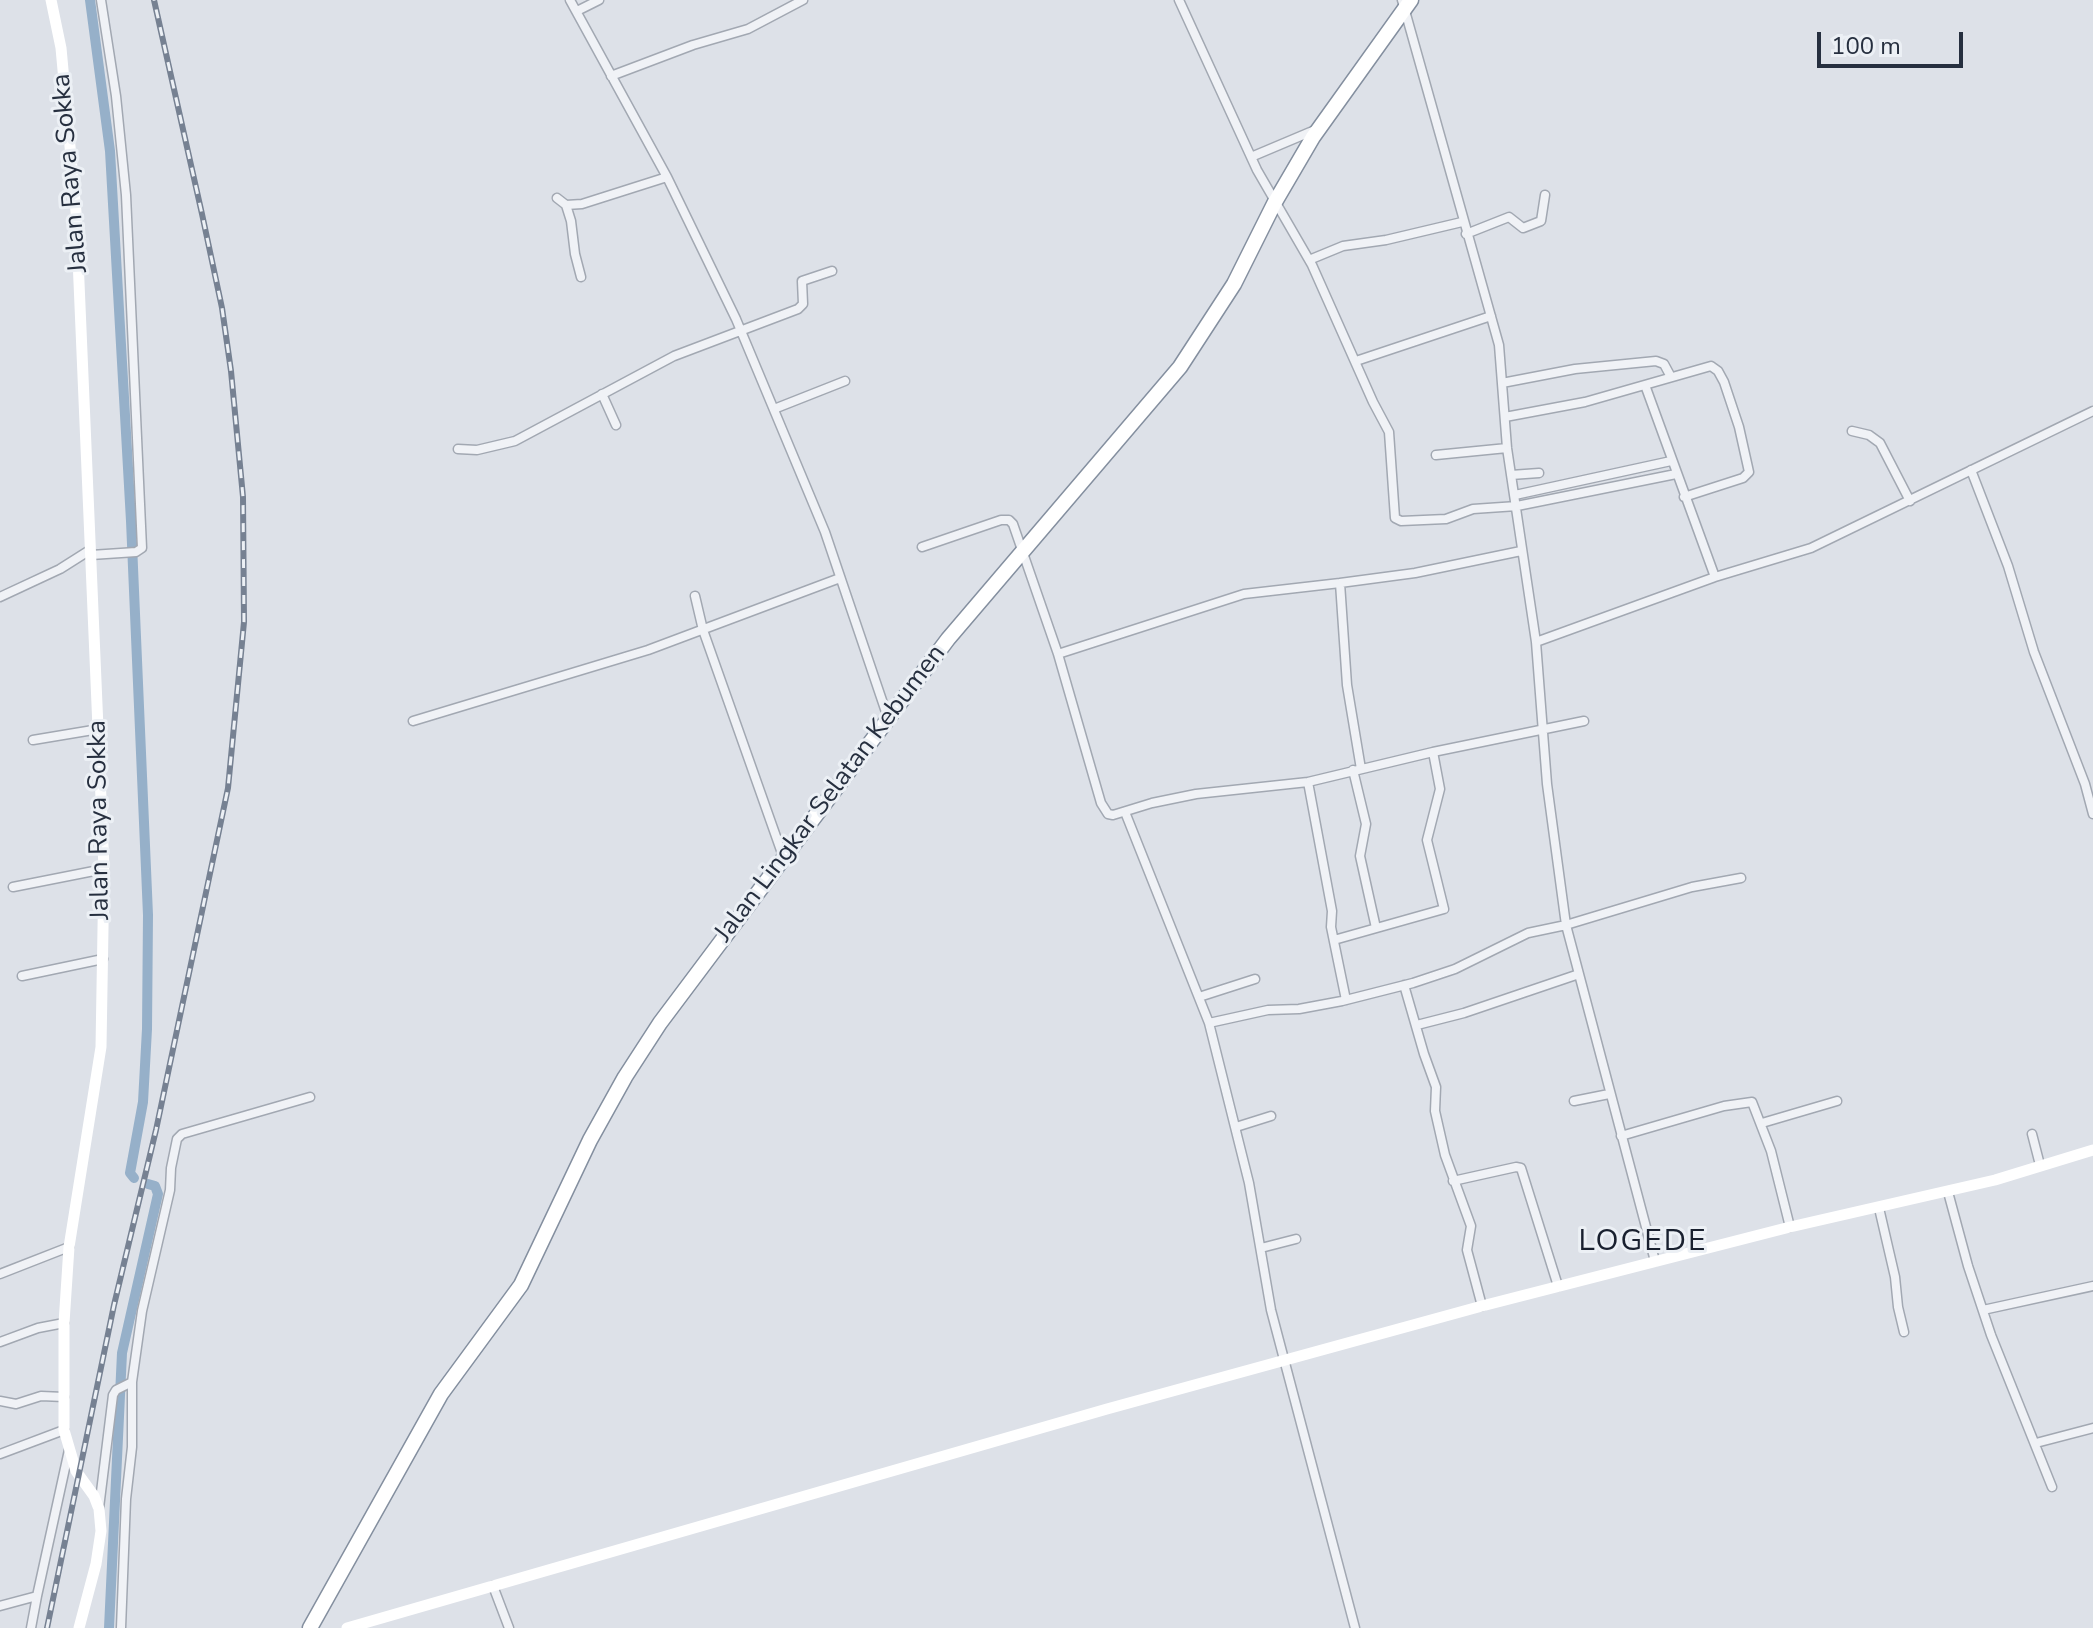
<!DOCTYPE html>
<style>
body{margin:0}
#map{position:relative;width:2093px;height:1628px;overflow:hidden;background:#dde1e8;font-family:"Nunito Sans",sans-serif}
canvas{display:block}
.scale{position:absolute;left:1817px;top:32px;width:146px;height:36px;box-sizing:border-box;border:4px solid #262f3f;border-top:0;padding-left:10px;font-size:24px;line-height:28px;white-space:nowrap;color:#262f3f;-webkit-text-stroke:6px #ecf0f5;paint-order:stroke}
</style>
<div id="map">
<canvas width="2093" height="1628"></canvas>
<div class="scale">100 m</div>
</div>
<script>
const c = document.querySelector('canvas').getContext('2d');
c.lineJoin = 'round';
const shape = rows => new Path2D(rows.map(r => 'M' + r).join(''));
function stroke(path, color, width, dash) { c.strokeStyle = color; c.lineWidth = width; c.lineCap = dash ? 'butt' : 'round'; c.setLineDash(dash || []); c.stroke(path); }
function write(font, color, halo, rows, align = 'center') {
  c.font = font + ' "Nunito Sans",sans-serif'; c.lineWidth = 6; c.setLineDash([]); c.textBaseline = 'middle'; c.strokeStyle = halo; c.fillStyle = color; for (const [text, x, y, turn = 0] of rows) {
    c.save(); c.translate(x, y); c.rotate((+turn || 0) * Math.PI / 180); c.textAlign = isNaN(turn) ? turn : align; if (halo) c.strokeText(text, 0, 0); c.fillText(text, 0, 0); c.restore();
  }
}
const canal = shape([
 [90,0,110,151,131,521,148,915,147,1029,143,1102,130,1173,134,1178],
 [109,1628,122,1353,158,1194,155,1186,148,1184]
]);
const street = shape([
 [570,0,667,177,736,319,825,532,888,718],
 [1179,0,1257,170,1312,265,1373,402,1389,432,1395,518,1401,521,1446,519,1473,509,1517,506,1676,474],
 [1402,0,1499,345,1507,448,1536,642,1547,784,1566,925,1655,1261],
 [577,11,599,0],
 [611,76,693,45,748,29,803,0],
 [1251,157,1315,130],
 [557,198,566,205,582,204,667,177],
 [566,205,571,221,575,254,581,277],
 [1466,234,1509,217,1523,228,1541,221,1545,195],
 [1309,260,1343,246,1386,240,1462,222],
 [1356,361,1491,316],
 [1502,383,1575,369,1656,361,1664,364,1671,377],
 [1645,385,1715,577],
 [602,394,616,425],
 [774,409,845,381],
 [1505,417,1585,402,1711,366,1718,371,1724,382,1739,427,1749,472,1743,478,1684,497],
 [1852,431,1869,435,1880,443,1910,501],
 [458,449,477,450,515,441,674,356,798,309,803,304,802,281,832,271],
 [1436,455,1507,448],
 [1971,470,2008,566,2034,652,2085,784,2093,814],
 [1511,475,1539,473],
 [1515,495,1671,461],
 [922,547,1001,520,1009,520,1013,524,1058,654,1101,803,1108,814,1113,815,1152,803,1196,794,1308,782,1433,752,1584,721],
 [91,555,136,552,142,548,126,195,116,96,101,0],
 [1340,583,1415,573,1521,551],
 [695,596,703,630,784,859],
 [0,597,60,569,90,550],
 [1536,642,1715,577,1811,548,2093,411],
 [1058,654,1244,594,1340,583,1347,685,1361,769],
 [413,721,648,650,840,578],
 [33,740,99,729],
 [1353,770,1366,824,1360,856,1376,928],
 [1308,782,1332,911,1331,927,1346,1000],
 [1125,812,1209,1023,1249,1183,1271,1310,1355,1628],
 [13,887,104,869],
 [1334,940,1444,909,1427,840,1440,789,1433,752],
 [22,976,103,959],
 [1404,985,1424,1054,1436,1087,1435,1111,1445,1155,1471,1226,1467,1250,1482,1306],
 [1199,997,1255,979],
 [1209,1023,1268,1010,1299,1009,1342,1001,1413,983,1455,969,1528,933,1566,925,1692,887,1741,878],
 [1417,1025,1464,1013,1579,974],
 [1574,1101,1609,1094],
 [1762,1123,1837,1101],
 [1236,1127,1271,1116],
 [2032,1134,2040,1165],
 [1621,1136,1724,1106,1752,1102,1771,1151,1790,1227],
 [1453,1181,1516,1167,1521,1168,1558,1286],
 [1948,1192,1968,1266,1991,1335,2052,1487],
 [1879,1208,1895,1277,1898,1307,1904,1332],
 [1261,1248,1296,1239],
 [0,1274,69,1247],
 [1983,1310,2093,1286],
 [0,1342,38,1328,64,1323],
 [0,1401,16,1404,41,1396,64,1397],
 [2036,1443,2093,1428],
 [0,1454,64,1430],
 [99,1508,113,1395,116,1390,132,1382,142,1311,170,1190,171,1168,177,1139,182,1134,310,1097],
 [493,1586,509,1628],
 [0,1606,37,1596,69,1450],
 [31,1628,37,1596],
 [121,1628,126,1499,132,1447,132,1382]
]);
const secondary = shape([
 [51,0,61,48,76,212,104,869,101,1047,69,1247,64,1323,64,1430,76,1471,94,1496,99,1509,101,1531,96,1564,79,1628],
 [347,1628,1107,1409,1482,1306,1790,1227,1995,1180,2093,1150]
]);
const highway = shape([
 [310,1628,441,1394,521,1285,590,1140,625,1077,660,1023,948,639,1180,367,1234,284,1275,202,1313,137,1411,0]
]);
const rail = shape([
 [47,1628,114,1305,156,1130,228,788,244,622,243,497,231,371,222,308,202,214,154,0]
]);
const streetNames = [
 ["Jalan Raya Sokka",71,173,-95],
 ["Jalan Lingkar Selatan Kebumen",831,794,-53],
 ["Jalan Raya Sokka",100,820,-91]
];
const quarterNames = [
 ["LOGEDE",1643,1243]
];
stroke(canal, '#96b0c9', 10);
stroke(street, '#a2a8b2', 11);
stroke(highway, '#848f9f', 17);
stroke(street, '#f0f2f6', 8);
stroke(secondary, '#fff', 11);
stroke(highway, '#fff', 14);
stroke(rail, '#768192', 6);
stroke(rail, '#ecf0f5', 3, [9]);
write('26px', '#262f3f', '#ecf0f5', streetNames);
c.letterSpacing = '2px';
write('30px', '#19202f', '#ecf0f5', quarterNames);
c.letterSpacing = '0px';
</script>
